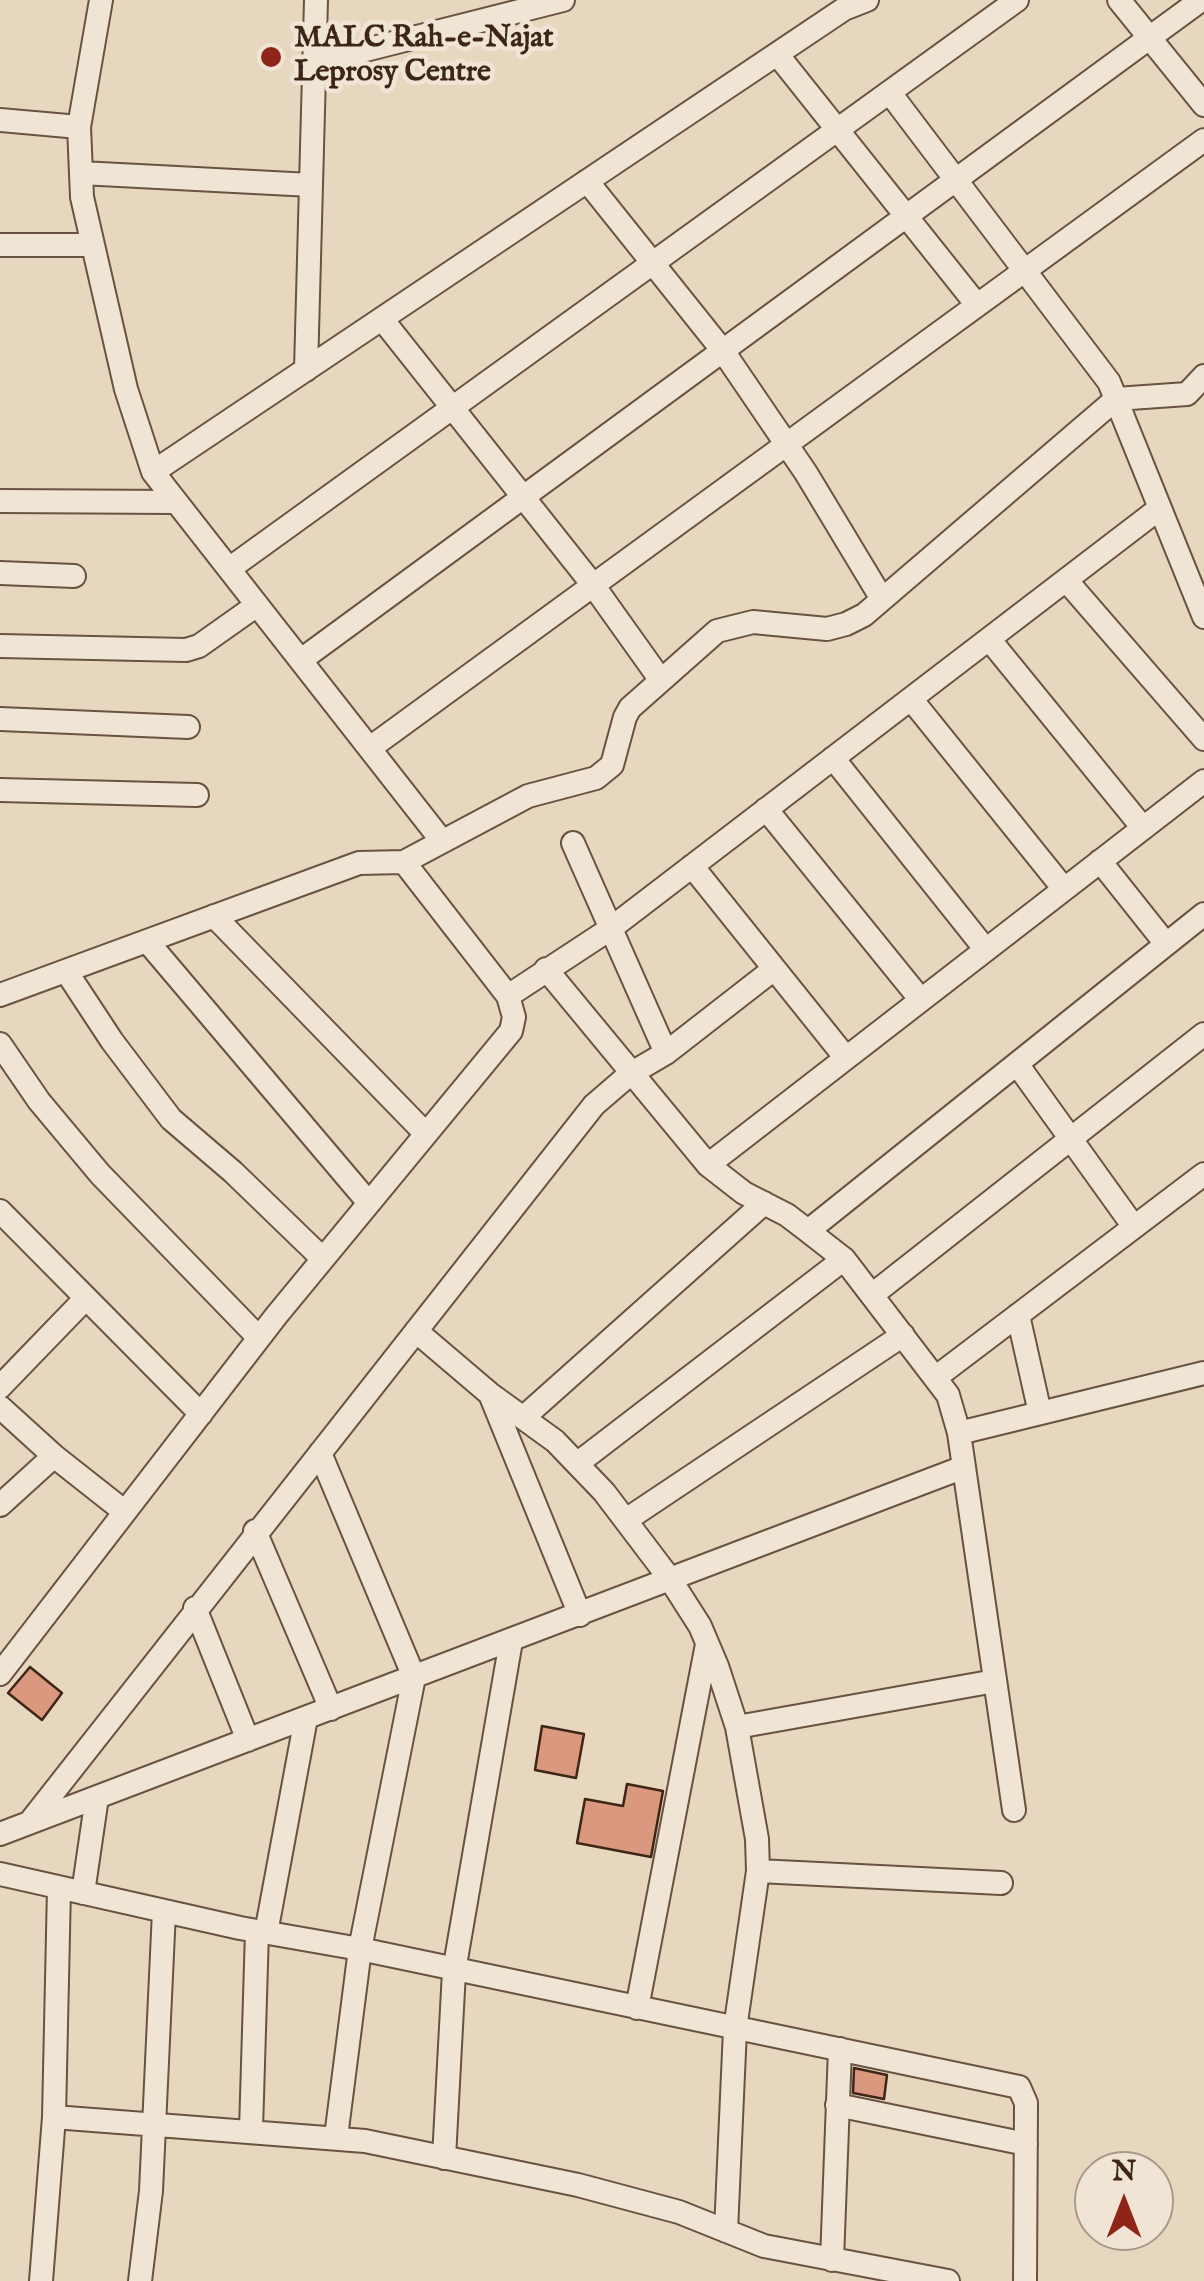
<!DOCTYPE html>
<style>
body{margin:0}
#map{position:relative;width:1204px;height:2281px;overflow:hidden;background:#e8d7bf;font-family:"IM FELL English",serif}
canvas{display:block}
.north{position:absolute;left:1074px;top:2151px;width:100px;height:100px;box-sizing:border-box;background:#f0e5d5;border:2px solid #a99989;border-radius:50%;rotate:0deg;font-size:28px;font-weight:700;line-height:40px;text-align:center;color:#3e2616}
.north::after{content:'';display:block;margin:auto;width:35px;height:45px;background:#8f2418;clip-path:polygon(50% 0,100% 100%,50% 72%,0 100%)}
</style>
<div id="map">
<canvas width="1204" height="2281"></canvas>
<div class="north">N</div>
</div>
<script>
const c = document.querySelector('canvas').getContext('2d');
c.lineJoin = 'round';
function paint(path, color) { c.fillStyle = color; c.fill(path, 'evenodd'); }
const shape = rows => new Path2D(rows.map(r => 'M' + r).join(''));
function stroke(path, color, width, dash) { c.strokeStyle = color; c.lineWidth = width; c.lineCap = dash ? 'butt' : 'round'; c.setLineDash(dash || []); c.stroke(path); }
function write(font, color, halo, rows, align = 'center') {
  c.font = font + ' "IM FELL English",serif'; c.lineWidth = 9; c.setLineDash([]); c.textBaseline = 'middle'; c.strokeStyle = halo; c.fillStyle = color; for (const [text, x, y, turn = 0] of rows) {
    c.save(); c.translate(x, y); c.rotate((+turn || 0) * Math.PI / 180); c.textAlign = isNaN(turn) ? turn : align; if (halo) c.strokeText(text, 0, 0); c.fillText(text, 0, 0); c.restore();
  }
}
const building = shape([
 [30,1667,62,1693,42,1720,8,1693,30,1667],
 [542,1726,584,1734,576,1778,535,1770,542,1726],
 [627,1784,663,1791,651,1857,577,1843,585,1799,623,1806,627,1784],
 [854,2068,887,2075,884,2099,853,2093,854,2068]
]);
const minor = shape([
 [101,0,79,127,82,197,126,389,153,472,442,841],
 [1119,0,1204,105],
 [777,54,977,305],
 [314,63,563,0],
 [890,93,1109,382,1204,617],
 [0,120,79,127],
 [81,173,311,185],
 [587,181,723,351,806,473,882,599],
 [0,245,93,245],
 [382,319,593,585,660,679],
 [306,370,316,0],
 [153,472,844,9,867,0],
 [0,501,176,502],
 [229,569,1017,0],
 [0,573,74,576],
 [1066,580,1204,739],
 [989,639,1143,828],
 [0,646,186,650,199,646,257,605],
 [301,660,1201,0],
 [911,699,1064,889],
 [0,719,188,727],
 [370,748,1204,140],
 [833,758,986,950],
 [0,790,197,795],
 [766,809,921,1000],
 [573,843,666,1053],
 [1100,861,1166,944],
 [692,866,846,1058],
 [214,916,426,1134],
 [147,941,369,1203],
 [546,969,708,1165,744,1193,787,1215,808,1231],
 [66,971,112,1041,171,1119,233,1172,323,1259],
 [0,995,359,863,404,862,528,796,596,778,612,765,625,717,630,708,717,631,753,622,827,629,846,624,864,615,1116,399,1187,394,1204,376],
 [508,996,610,929,1160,508],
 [0,1044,39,1101,100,1174,259,1338],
 [1017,1064,1134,1227],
 [708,1165,1204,781],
 [0,1211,201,1414],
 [872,1295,1204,1034],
 [1018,1315,1040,1413],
 [416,1331,490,1394,555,1441,604,1492,670,1579,700,1626,717,1666,737,1727,757,1839,758,1871,735,2029,726,2231],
 [935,1378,1204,1174],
 [0,1387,86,1298],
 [490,1394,580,1615],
 [0,1407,54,1456,125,1512],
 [524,1417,764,1203],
 [959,1433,1204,1373],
 [320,1453,414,1677,360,1949,336,2137],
 [578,1463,844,1259],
 [0,1505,54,1456],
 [626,1520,903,1335],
 [255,1531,331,1709],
 [195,1608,248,1740],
 [0,1674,276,1316,511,1031,514,1017,508,996,404,862],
 [737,1727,995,1681],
 [1014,1810,959,1433,948,1395,844,1259,808,1231,1204,914],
 [30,1822,594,1105,630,1074,666,1053,774,969],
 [0,1834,964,1467],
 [758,1871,1001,1883],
 [0,1874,240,1928,360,1949,1019,2087,1026,2103,1025,2281],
 [83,1893,97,1797],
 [266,1933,306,1718],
 [637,2008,707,1644],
 [837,2105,1026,2144],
 [54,2117,365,2141,578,2185,679,2212,764,2246,948,2281],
 [251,2130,257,1931],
 [444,2158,454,1971,511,1641],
 [832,2260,840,2049],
 [41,2281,54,2117,59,1888],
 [140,2281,151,2191,164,1911]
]);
const markers = [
 [271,57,12,"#8f2418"]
];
const poiNames = [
 ["MALC Rah-e-Najat",294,40],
 ["Leprosy Centre",294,74]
];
paint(building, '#da997e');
stroke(building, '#3e2616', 2.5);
stroke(minor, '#685240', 26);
stroke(minor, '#f0e5d5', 22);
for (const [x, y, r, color] of markers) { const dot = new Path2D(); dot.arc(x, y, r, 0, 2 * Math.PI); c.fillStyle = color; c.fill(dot); stroke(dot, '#f0e5d5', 4); }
write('bold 30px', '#3e2616', '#f0e5d5', poiNames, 'left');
</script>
